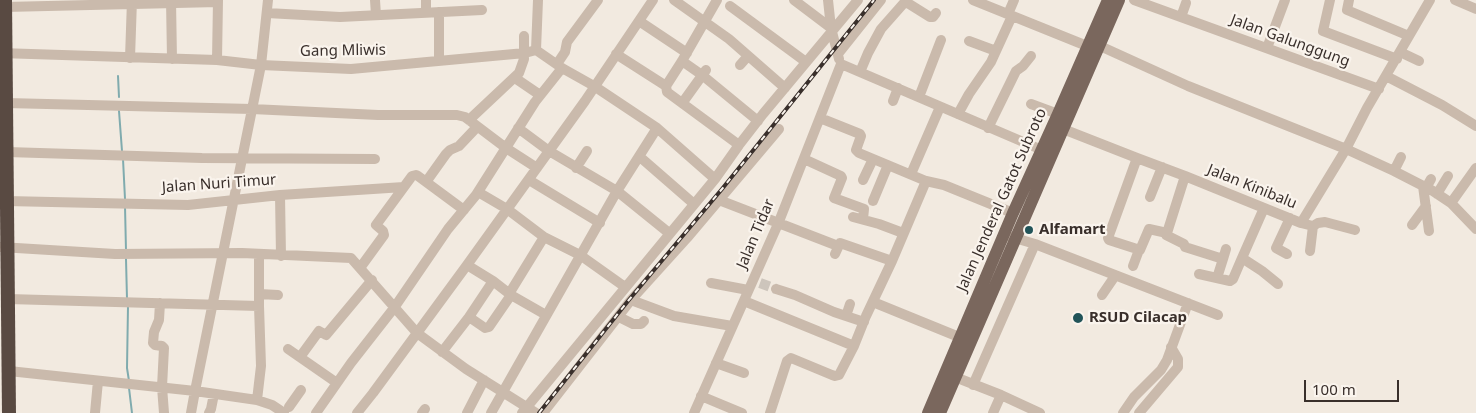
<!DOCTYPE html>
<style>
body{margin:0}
#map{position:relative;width:1476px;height:413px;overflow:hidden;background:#f2eae0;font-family:"Noto Sans",sans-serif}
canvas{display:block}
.scale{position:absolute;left:1304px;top:380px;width:95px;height:22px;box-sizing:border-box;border:2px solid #392f2b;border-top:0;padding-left:6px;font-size:15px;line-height:18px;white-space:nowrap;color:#392f2b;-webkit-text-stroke:4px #faf4ed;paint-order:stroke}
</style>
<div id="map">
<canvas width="1476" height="413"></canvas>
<div class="scale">100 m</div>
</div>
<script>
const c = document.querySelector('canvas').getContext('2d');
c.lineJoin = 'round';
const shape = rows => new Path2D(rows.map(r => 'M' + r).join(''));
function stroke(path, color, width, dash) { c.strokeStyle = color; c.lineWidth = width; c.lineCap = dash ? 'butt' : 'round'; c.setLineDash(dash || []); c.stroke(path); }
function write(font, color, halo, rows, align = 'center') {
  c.font = font + ' "Noto Sans",sans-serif'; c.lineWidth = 4.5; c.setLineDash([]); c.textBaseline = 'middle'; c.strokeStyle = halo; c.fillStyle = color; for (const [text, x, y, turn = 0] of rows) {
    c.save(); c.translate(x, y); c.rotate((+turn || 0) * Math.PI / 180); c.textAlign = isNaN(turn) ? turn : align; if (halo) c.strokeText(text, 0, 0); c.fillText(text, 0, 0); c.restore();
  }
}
const stream = shape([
 [118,76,119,97],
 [119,111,122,151],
 [123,159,125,199],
 [125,206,126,251],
 [126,259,127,299],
 [128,306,127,368,129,381],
 [129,388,132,413]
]);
const minorTunnel = shape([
 [760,283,776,289]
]);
const minor = shape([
 [171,0,172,59],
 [375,0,376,15],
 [426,0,426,12],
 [674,0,729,39,785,88],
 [794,0,831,28],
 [828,0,831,28,839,59],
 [973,0,1087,46],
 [1134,0,1379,89],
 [1330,0,1323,31,1397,59],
 [1349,0,1347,10,1409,36],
 [1455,0,1476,9],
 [730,6,806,62],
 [5,7,218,2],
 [439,12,439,60],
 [267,13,340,17,482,10],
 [1008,14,1014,0],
 [1181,17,1186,3],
 [639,21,687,53],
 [969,41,996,51],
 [1100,46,1188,86,1346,149,1394,171,1433,191,1451,203,1476,229],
 [1267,48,1285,0],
 [536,50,538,0],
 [1400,52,1419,61],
 [0,53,217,60,261,65,351,69,525,53,536,50,562,68,594,86,657,128,715,179],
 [616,54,666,86,667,92,739,145],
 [838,54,881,0],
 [130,58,132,0],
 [217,60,218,0],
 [682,61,702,75,758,121],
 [557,64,565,52,567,42,598,0],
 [841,64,1042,150],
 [740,65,748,56],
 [860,72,868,53,881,29,904,3,906,2,930,17,933,17,936,13],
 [1386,76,1442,105,1476,126],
 [515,78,540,95],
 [666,86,682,61,717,0],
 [919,97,941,40],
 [893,101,898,88],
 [683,102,706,70],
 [6,103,252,109,378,115,457,115,465,117,506,148,537,168],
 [1031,104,1058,114],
 [958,114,969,94,991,62,1012,16],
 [820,118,860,134,861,136,856,150,859,153,926,181,944,185,1013,213],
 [469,120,519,73,524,59,524,36],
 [518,128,549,151,617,191,669,233],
 [988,128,1016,71,1023,66,1031,56],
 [1063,129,1137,158,1185,176,1301,223,1346,149,1367,108,1430,0],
 [7,152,202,158,375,159],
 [640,157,694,204],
 [1137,158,1108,238,1109,240,1140,250,1149,229,1167,233,1166,235,1184,244,1185,247,1223,259,1217,278],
 [804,159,841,176,842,178,834,198,864,209,863,219],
 [576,168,587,151],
 [1394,171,1401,157],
 [911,174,940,107],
 [529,180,600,223],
 [863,180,873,159],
 [426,182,446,154,450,150,459,146,477,127],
 [1423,186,1429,231],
 [1426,188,1431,179],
 [478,192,507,209,544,237,580,255,625,287],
 [1437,194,1448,176],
 [280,195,281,256],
 [1150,197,1162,167],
 [719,200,838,246],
 [6,201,188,205,280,195,404,187],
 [873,201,888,165],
 [1451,203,1476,168],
 [853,217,879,224,903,233],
 [1301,223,1313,226,1318,223,1325,222,1355,230],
 [1412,225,1426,206],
 [1167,233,1185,176],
 [1008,236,1035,244,1218,315],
 [0,247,115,254,242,253,351,258,417,333,466,369,536,413],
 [1310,251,1313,226],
 [835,254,840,243,892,261],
 [1287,254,1276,248,1290,218],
 [1242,258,1264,208],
 [1223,259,1226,249],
 [467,265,493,281,511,295,546,315],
 [1133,266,1139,250],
 [360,268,384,235,383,231,376,225,412,176,416,175,418,176,464,210],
 [1199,274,1230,281,1233,279,1242,258,1262,271,1278,284],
 [711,283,748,290],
 [776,289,795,295,834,312,846,316],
 [259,294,278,295],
 [509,294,544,237],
 [1102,295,1115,276],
 [8,299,259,306,259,254],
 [631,300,674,316,732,326],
 [744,301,854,346],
 [873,302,959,337],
 [160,303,159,320,154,332,153,343,155,345,162,346,164,348,162,387,164,413],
 [850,304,846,316,864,322],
 [469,317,485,328,489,327,511,295],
 [619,317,633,324,641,324,644,321],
 [288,349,337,383],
 [442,352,469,317,493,281],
 [300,357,319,331,326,335,372,280],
 [716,363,744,373],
 [9,371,195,391,261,65,268,0],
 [955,377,1001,395,1040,413],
 [973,385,1035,244],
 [701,396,742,413],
 [257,400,261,366,259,306],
 [289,407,301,390],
 [95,413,98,381],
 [191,413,195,391,257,400,272,405,284,413],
 [209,413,211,409,214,394],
 [316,413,351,363,394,308,448,229,476,195,535,102,562,68],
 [357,413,373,393,467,265,585,101,653,0],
 [422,413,425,409],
 [467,413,484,380],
 [491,413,617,191,657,128],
 [522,413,715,179,739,145,763,114,858,0],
 [543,413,631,300,687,238,779,129],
 [694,413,778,224,841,64],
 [770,413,787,361,791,358,832,375,835,376,839,375,854,346,866,316,892,261,926,181],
 [993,413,1001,395],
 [1123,413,1134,397,1161,370,1167,360,1188,303],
 [1139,413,1178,367,1178,359,1171,347]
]);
const major = shape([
 [928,413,1013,213,1058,114,1108,0],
 [940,413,1119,0]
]);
const highway = shape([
 [5,0,9,413]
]);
const rail = shape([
 [539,413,628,301,722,189,874,0]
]);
const markers = [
 [1029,230,5,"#225459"],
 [1078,318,6,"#225459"]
];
const streetNames = [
 ["Jalan Galunggung",1290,41,20],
 ["Gang Mliwis",343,51,-1],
 ["Jalan Nuri Timur",219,184,-4],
 ["Jalan Kinibalu",1252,187,22],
 ["Jalan Jenderal Gatot Subroto",1002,200,-66],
 ["Jalan Tidar",756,234,-67]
];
const poiNames = [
 ["Alfamart",1039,230],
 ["RSUD Cilacap",1089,318]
];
stroke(stream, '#80abae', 2);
stroke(minorTunnel, '#cdc5bc', 10, [10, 5]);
stroke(minor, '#cabaac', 10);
stroke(major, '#7a675d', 12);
stroke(highway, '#594a42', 14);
stroke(rail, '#392f2b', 4);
stroke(rail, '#faf4ed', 2, [5.5]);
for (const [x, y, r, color] of markers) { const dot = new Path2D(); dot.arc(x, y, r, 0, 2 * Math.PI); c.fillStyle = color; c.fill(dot); stroke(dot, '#faf4ed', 2); }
write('15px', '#392f2b', '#faf4ed', streetNames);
write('bold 15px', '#392f2b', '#faf4ed', poiNames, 'left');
</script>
